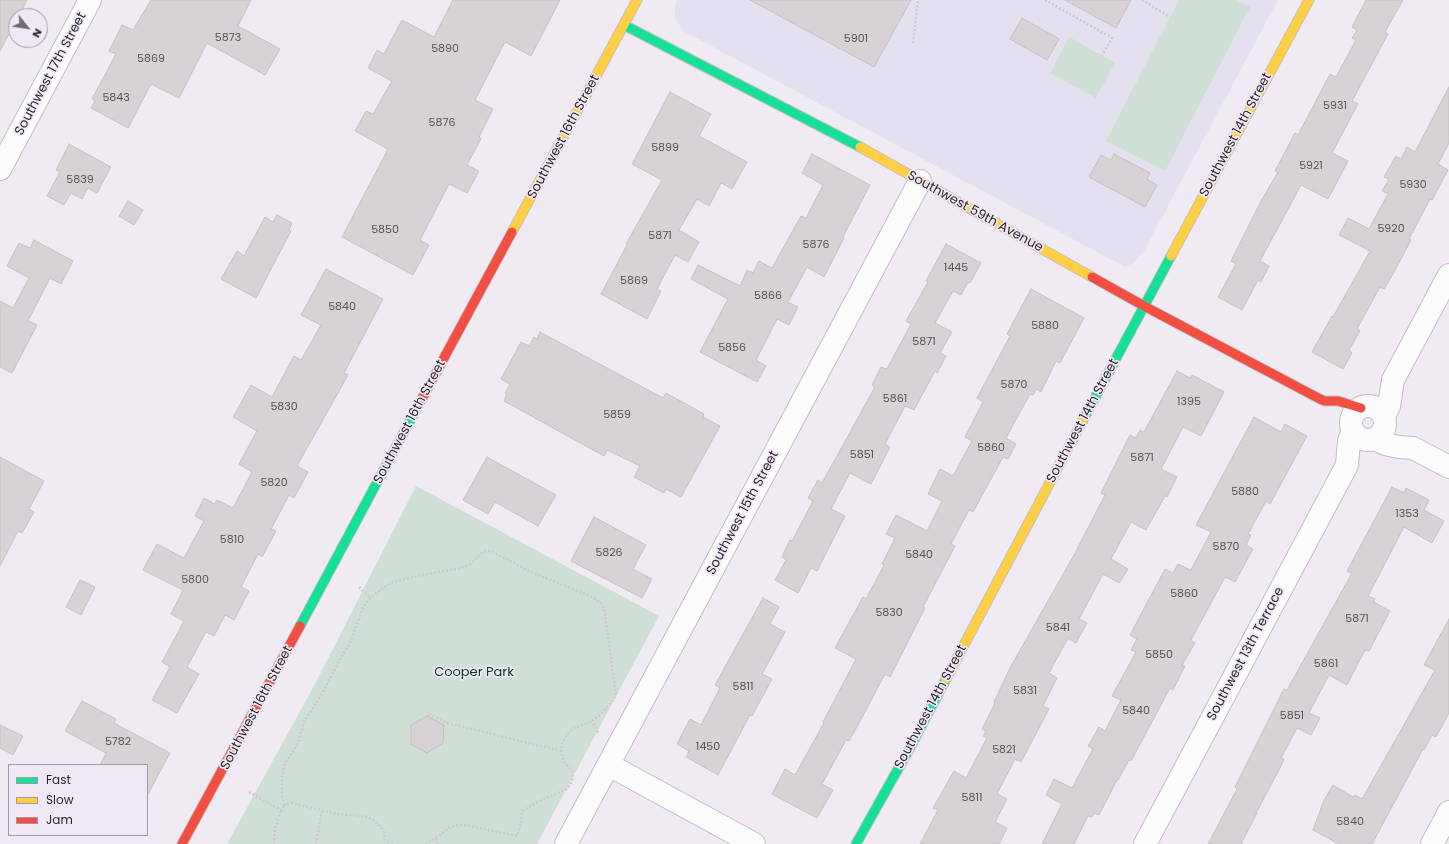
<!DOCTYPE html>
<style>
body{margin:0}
#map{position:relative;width:1449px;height:844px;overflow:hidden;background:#f0ebf2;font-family:Poppins,sans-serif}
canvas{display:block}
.legend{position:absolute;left:8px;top:764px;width:140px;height:72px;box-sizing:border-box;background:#f1e8f5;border:1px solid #a19aa4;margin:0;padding:5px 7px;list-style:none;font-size:12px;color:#29262b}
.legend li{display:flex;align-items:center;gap:8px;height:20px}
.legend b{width:20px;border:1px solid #a19aa4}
.north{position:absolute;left:8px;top:8px;width:40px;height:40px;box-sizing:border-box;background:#f1e8f5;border:1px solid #a19aa4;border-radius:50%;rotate:120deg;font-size:11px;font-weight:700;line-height:16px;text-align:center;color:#29262b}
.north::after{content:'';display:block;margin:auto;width:14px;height:18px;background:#6f6b71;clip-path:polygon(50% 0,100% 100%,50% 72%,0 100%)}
</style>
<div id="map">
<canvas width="1449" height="844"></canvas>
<ul class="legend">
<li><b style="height:5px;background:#16e098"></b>Fast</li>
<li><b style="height:5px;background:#ffcf43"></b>Slow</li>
<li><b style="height:5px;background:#f24e42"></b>Jam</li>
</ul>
<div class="north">N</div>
</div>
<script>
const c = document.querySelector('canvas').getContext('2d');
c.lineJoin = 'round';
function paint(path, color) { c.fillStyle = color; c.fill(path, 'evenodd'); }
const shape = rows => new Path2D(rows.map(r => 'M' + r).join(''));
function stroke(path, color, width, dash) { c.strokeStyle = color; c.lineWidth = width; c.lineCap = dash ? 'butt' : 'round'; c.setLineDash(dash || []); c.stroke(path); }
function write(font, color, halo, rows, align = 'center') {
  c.font = font + ' Poppins,sans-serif'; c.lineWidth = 3.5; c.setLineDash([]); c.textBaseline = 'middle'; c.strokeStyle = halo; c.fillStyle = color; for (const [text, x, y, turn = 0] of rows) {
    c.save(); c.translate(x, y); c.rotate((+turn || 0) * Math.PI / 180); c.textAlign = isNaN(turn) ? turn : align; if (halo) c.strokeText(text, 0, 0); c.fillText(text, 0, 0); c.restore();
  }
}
const education = shape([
 [677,0,1278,0,1144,251,1133,263,1125,267,683,31,675,18,675,4]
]);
const green = shape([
 [1179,0,1236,0,1250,7,1165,171,1106,141],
 [1069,37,1115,63,1096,98,1050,73],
 [416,486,659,616,537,844,227,844,315,684]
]);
const building = shape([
 [0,0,27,0,19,16,16,16,16,21,0,51,0,0],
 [151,0,251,0,238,26,280,49,265,75,207,43,179,98,151,84,128,128,91,108,95,101,92,99,116,54,109,51,122,25,133,30,151,0],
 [453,0,560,0,531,56,505,42,475,100,493,109,479,137,481,139,467,165,479,171,467,193,449,184,420,240,429,245,413,275,342,237,388,149,355,131,366,111,373,114,392,81,368,68,377,50,384,54,402,20,434,37,453,0],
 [750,0,911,0,874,67,750,0],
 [1065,0,1131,0,1116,28,1065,0],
 [1366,0,1403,0,1385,32,1388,34,1352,101,1358,104,1332,153,1348,161,1328,199,1301,185,1260,261,1269,266,1261,282,1258,280,1242,310,1218,297,1236,264,1231,261,1261,201,1278,172,1275,171,1295,133,1298,135,1330,74,1336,77,1356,40,1352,38,1357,30,1352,27,1366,0],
 [1022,18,1059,39,1047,60,1010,39,1022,18],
 [1449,87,1449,143,1438,164,1448,170,1432,200,1430,199,1409,239,1411,240,1393,274,1384,289,1380,287,1357,329,1360,331,1349,350,1352,353,1343,369,1312,352,1332,316,1333,317,1370,251,1339,235,1348,218,1369,229,1388,194,1382,191,1389,179,1384,177,1396,156,1401,159,1407,147,1415,152,1449,87],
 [670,92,711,114,699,136,747,162,732,189,721,183,709,206,697,199,679,230,699,242,688,262,675,255,657,289,661,291,647,319,601,294,627,245,626,244,662,180,632,164,670,92],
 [69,144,111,167,97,193,88,188,82,199,71,193,64,205,47,196,60,172,56,170,69,144],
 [812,154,870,185,843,237,844,238,824,277,807,267,788,302,798,307,789,325,777,319,756,360,766,366,757,382,700,352,728,299,691,279,698,265,740,286,747,270,753,273,759,261,772,268,801,216,806,218,823,185,802,173,812,154],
 [1114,154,1150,173,1147,179,1157,185,1145,207,1089,177,1101,155,1111,160,1114,154],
 [128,201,143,210,134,225,119,216,128,201],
 [277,215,292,223,289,230,291,231,256,298,221,279,237,251,244,256,265,217,273,222,277,215],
 [34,240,73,261,61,284,50,278,28,321,37,325,12,373,0,367,0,301,13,308,29,278,7,266,19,243,30,248,34,240],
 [946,244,981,263,970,283,968,282,961,295,953,291,935,323,952,332,940,353,946,356,937,373,935,371,914,410,905,406,885,444,890,447,871,484,850,473,831,509,845,516,817,571,811,568,798,593,775,580,786,560,782,557,790,540,792,541,813,501,808,498,818,480,822,483,875,387,872,385,881,367,887,369,911,324,906,321,928,282,926,281,946,244],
 [326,269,383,299,344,373,348,375,297,466,308,472,294,498,289,495,271,529,276,531,262,557,258,554,241,587,249,591,234,620,225,615,214,636,206,632,187,667,199,674,177,713,152,700,170,667,162,662,184,621,171,614,183,590,143,570,157,544,184,558,204,521,195,516,204,498,215,504,217,500,233,508,252,472,239,464,257,431,233,417,251,385,272,397,294,356,301,360,321,325,301,315,326,269],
 [1031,289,1084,318,1060,363,1056,361,1041,392,1036,389,1033,395,1030,394,1006,438,1016,444,1008,459,1003,457,973,512,969,510,951,544,955,546,923,607,925,608,890,677,885,674,858,725,849,741,846,740,822,784,833,790,817,818,772,794,785,769,795,775,824,723,823,722,856,659,835,648,863,597,866,599,884,565,882,564,895,538,886,534,896,515,927,531,942,501,928,494,940,469,953,476,972,441,965,437,983,402,977,398,1010,336,1007,334,1031,289],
 [540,332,663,398,666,393,704,414,703,417,720,426,681,497,666,489,664,493,634,477,640,466,607,450,604,456,504,401,507,394,505,393,510,384,501,379,521,342,529,346,534,337,537,339,540,332],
 [1177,371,1190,378,1192,375,1224,392,1201,436,1183,427,1161,469,1177,477,1167,497,1165,496,1146,530,1131,522,1111,559,1128,569,1119,583,1103,574,1079,619,1087,623,1076,643,1068,638,1049,673,1057,678,1043,706,1049,709,1021,762,1015,759,997,794,1007,799,995,822,1007,828,999,844,920,844,938,810,933,808,954,771,966,778,987,738,983,736,986,731,982,729,995,703,994,702,1010,668,1074,555,1105,495,1101,493,1130,435,1136,438,1140,430,1144,432,1177,371],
 [1254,417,1281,432,1285,424,1307,436,1270,504,1266,501,1248,534,1251,535,1246,545,1253,549,1235,582,1225,577,1191,640,1195,643,1182,665,1185,666,1173,690,1170,688,1131,761,1129,760,1118,780,1117,780,1099,815,1094,813,1092,817,1088,816,1074,844,1042,844,1062,804,1046,795,1054,779,1072,788,1093,749,1088,746,1099,727,1105,731,1121,700,1112,696,1136,652,1131,650,1137,639,1130,635,1165,569,1173,573,1178,564,1191,570,1211,532,1196,525,1254,417],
 [0,457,44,481,29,509,34,512,22,533,18,531,0,566,0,457],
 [487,457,556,495,538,526,495,502,488,514,463,500,487,457],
 [1392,487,1404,493,1406,488,1429,500,1424,510,1444,521,1432,543,1404,527,1368,596,1375,599,1374,602,1390,611,1369,651,1365,650,1347,685,1329,675,1309,713,1320,718,1311,735,1297,728,1281,758,1284,759,1280,768,1256,813,1257,813,1241,844,1208,844,1237,789,1235,787,1284,689,1287,690,1352,573,1347,571,1392,487],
 [594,517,646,545,633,569,652,579,642,598,571,561,594,517],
 [80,580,95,587,81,615,66,607,80,580],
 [763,598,779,607,770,624,785,632,762,674,772,679,752,716,750,715,718,775,686,757,689,751,677,744,690,719,701,725,720,688,715,685,763,598],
 [1449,619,1449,713,1436,737,1432,735,1424,750,1423,749,1372,844,1339,844,1313,830,1324,800,1333,785,1353,797,1355,795,1362,799,1435,670,1424,665,1449,619],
 [82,701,116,719,114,723,170,753,147,796,147,765,100,765,106,753,65,731,82,701],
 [427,716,444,725,443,743,427,753,411,744,411,725,427,716],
 [0,725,23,736,13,755,0,748,0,725]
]);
const path = shape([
 [1045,0,1112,38,1102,55],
 [1142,0,1170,17],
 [913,43,918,0],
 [359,587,370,598],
 [429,714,447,723,561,751],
 [592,720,599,735],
 [249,792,281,810,285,805],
 [436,838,437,844],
 [274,844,275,829,281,810],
 [316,844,322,811],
 [393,844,385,840,384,832,381,827,373,820,368,817,338,814,291,803,285,805,282,797,282,779,285,763,296,747,305,720,322,694,339,661,350,643,363,608,371,597,390,583,422,575,461,568,470,564,483,552,491,551,533,573,590,596,600,602,603,606,605,615,616,695,611,703,599,716,588,723,572,729,568,733,562,743,561,751,563,760,572,771,573,778,571,783,567,789,539,801,522,811,521,824,517,836,465,825,458,825,449,828,436,838,426,844]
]);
const street = shape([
 [0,169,90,0],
 '1351 423a17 17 0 1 1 34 0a17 17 0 1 1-34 0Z',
 [1384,417,1389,406,1393,380,1449,275],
 [1375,439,1385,444,1399,447,1413,448,1449,467],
 [609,765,754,844],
 [566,844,920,181],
 [1145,844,1347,465,1349,441,1353,431],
 [1432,844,1449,812]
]);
const fast = shape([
 [624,25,860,147],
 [1083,420,1171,256],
 [300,626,418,406],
 [856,844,912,744,946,679]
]);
const slow = shape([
 [860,147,1092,277],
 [512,232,637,0],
 [1171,256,1309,0],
 [946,679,1083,420]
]);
const jam = shape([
 [1092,277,1144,306,1320,399,1325,401,1338,401,1361,408],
 [418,406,512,232],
 [182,844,300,626]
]);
const numberNames = [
 ["5873",228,38],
 ["5901",856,39],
 ["5890",445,49],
 ["5869",151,59],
 ["5843",116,98],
 ["5931",1335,106],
 ["5876",442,123],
 ["5899",665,148],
 ["5921",1311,166],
 ["5839",80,180],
 ["5930",1413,185],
 ["5920",1391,229],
 ["5850",385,230],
 ["5871",660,236],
 ["5876",816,245],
 ["1445",956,268],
 ["5869",634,281],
 ["5866",768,296],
 ["5840",342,307],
 ["5880",1045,326],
 ["5871",924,342],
 ["5856",732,348],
 ["5870",1014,385],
 ["5861",895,399],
 ["1395",1189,402],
 ["5830",284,407],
 ["5859",617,415],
 ["5860",991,448],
 ["5851",862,455],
 ["5871",1142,458],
 ["5820",274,483],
 ["5880",1245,492],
 ["1353",1407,514],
 ["5810",232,540],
 ["5870",1226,547],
 ["5826",609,553],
 ["5840",919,555],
 ["5800",195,580],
 ["5860",1184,594],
 ["5830",889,613],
 ["5871",1357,619],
 ["5841",1058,628],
 ["5850",1159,655],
 ["5861",1326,664],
 ["5811",743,687],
 ["5831",1025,691],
 ["5840",1136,711],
 ["5851",1292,716],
 ["5782",118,742],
 ["1450",708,747],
 ["5821",1004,750],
 ["5811",972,798],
 ["5840",1350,822]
];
const streetNames = [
 ["Southwest 17th Street",51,74,-62],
 ["Southwest 14th Street",1236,135,-62],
 ["Southwest 16th Street",564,137,-62],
 ["Southwest 59th Avenue",975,212,29],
 ["Southwest 14th Street",1083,421,-62],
 ["Southwest 16th Street",410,422,-62],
 ["Southwest 15th Street",743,513,-62],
 ["Southwest 13th Terrace",1246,654,-62],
 ["Southwest 14th Street",931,707,-62],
 ["Southwest 16th Street",257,708,-62]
];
const parkNames = [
 ["Cooper Park",474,673]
];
paint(education, '#e5e0ef');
paint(green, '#cedfd5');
paint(building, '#d8d2d6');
stroke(building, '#c6c1c4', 1);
stroke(street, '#c2bec3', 24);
stroke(fast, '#c2bec3', 11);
stroke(slow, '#c2bec3', 11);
stroke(jam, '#c2bec3', 11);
stroke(path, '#cecbcf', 2.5, [2, 2]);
stroke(street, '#fdfcfd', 22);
stroke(fast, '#16e098', 9);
stroke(slow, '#ffcf43', 9);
stroke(jam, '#f24e42', 9);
write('11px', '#555156', null, numberNames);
write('13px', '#29262b', '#f1e8f5', streetNames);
write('13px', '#0a371e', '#f1e8f5', parkNames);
</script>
